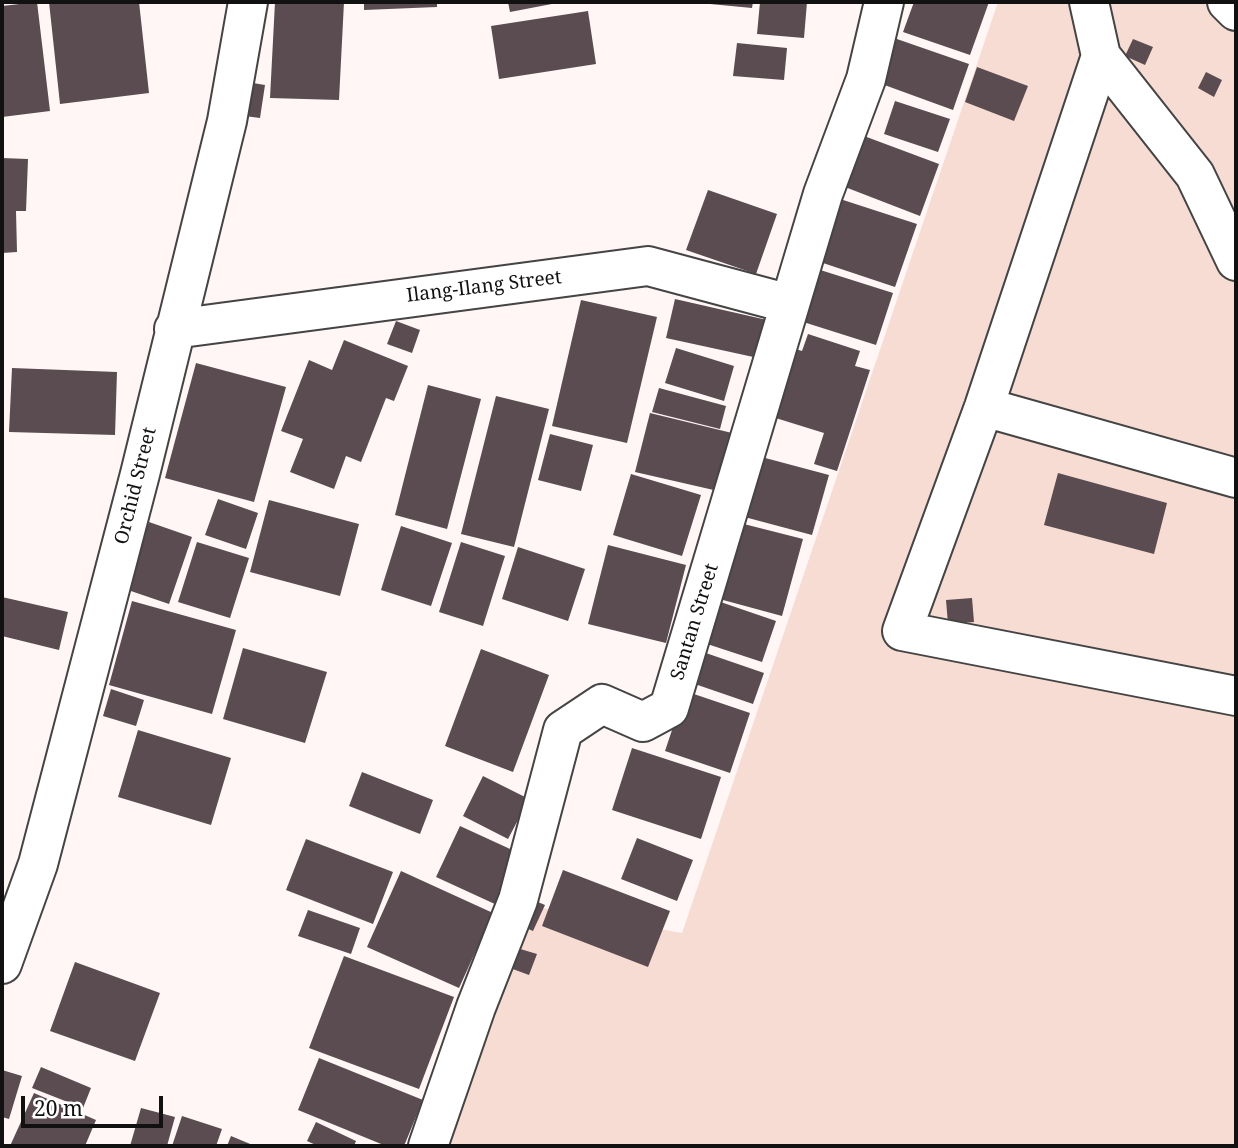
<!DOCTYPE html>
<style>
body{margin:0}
#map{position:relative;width:1238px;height:1148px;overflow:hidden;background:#fff6f5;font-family:"Noto Serif",serif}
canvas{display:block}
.frame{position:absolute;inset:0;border:4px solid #111;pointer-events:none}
.scale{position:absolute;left:21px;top:1096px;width:142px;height:32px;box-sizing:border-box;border:4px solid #111;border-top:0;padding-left:9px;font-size:21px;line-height:24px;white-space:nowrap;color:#111;-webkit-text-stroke:5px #fff;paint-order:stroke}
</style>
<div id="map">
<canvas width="1238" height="1148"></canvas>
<div class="frame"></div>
<div class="scale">20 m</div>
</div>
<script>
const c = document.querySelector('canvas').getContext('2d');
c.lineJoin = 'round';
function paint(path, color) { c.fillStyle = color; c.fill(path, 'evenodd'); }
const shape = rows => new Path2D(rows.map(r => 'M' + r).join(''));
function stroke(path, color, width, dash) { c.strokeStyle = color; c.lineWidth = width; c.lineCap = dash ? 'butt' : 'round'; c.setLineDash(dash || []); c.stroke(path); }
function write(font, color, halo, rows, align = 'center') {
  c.font = font + ' "Noto Serif",serif'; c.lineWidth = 7; c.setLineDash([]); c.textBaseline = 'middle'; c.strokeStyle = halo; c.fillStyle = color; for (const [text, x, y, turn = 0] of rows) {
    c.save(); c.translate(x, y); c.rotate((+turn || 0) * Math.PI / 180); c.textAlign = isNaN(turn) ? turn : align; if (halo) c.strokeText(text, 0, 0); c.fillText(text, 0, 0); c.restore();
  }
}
const farmland = shape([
 [998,2,1233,2,1236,7,1236,1146,445,1146,530,906,682,933]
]);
const building = shape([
 [37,2,50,111,2,117,2,6],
 [49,2,139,2,149,93,60,104],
 [275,2,344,2,339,100,270,98],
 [364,2,437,2,437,7,364,10],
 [508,2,557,2,557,3,510,12],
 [710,2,753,2,752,8,710,4],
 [760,2,807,2,804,38,757,34],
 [914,2,989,2,970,55,903,32],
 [588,11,596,64,499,79,491,26],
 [894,38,969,64,953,110,879,83],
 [1133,39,1153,47,1145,65,1125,56],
 [737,43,787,48,784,80,733,76],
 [977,67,1028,86,1014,121,965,102],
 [1206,72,1222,80,1214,97,1198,88],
 [241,81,265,85,260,118,237,115],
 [895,101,950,119,938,152,884,134],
 [864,136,939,164,920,216,845,187],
 [2,158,28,159,26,211,16,211,17,252,2,253],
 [708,190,777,214,756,274,686,250],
 [837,198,917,224,895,287,817,261],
 [814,268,893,293,876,345,797,320],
 [675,299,767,320,758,358,666,338],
 [581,300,657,317,627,443,552,426],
 [396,321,420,330,412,353,387,344],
 [808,334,860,351,855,366,870,370,837,471,814,464,824,433,766,415,786,346,802,351],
 [344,340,408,366,394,401,386,398,361,462,346,456,334,489,290,472,303,439,281,431,309,360,332,370],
 [676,348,734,366,724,401,665,383],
 [196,363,286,387,254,502,165,478],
 [12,368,117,372,115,435,9,432],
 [428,385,481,399,447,529,395,515],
 [659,388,726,406,720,429,652,412],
 [496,396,549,409,514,547,461,534],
 [650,413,732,433,718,491,635,472],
 [550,434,593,445,581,491,538,480],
 [754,455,829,475,812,535,737,515],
 [1058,473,1167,503,1154,554,1044,525],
 [631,474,701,495,682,556,613,535],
 [218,499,258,513,246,549,205,535],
 [269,500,359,524,340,596,250,572],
 [732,521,803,539,782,616,712,597],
 [149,522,192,537,169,604,125,589],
 [401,526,452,543,431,606,381,590],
 [197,542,249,558,230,618,178,602],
 [461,542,505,556,483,626,439,612],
 [608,545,686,565,666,643,588,624],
 [518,547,585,569,568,621,502,599],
 [2,597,68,612,59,650,2,636],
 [706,597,776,621,762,662,692,639],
 [972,598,974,622,948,624,946,600],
 [132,601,236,630,212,714,109,685],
 [243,648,327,672,305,743,223,719],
 [481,649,549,675,513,772,445,746],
 [700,651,764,673,753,704,689,682],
 [111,689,144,700,136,726,103,716],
 [685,691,750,713,730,773,665,751],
 [138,730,231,758,211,825,118,797],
 [632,748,721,777,701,839,612,810],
 [362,772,433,800,420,834,349,806],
 [483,776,529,799,508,839,463,816],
 [460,826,521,854,497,905,436,877],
 [637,838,693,860,677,901,621,879],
 [306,839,393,872,373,924,286,890],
 [563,870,670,911,648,967,542,926],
 [401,871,493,913,459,988,367,947],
 [526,897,545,905,533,931,515,923],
 [308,910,360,928,351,954,298,936],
 [517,948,537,954,529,975,510,968],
 [344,956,454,997,419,1089,309,1048],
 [75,962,160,993,135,1061,50,1031],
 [319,1058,423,1100,404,1146,386,1146,298,1110],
 [41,1067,91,1088,83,1108,32,1088],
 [2,1070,22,1076,9,1119,2,1117],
 [34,1093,96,1120,85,1146,10,1146],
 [141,1108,175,1117,167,1146,130,1146],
 [182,1116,222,1129,216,1146,172,1146],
 [316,1122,356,1141,354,1146,318,1146,307,1141],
 [231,1136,255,1146,227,1146]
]);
const street = shape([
 [1089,2,1101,56,984,407,902,631,1236,696],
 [1227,2,1236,11],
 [1101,56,1195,175,1236,261],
 [174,329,648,266,790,304],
 [984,407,1236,478],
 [2,964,38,864,140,474,227,121,248,2],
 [428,1146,476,1007,518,900,563,730,602,704,643,722,669,708,823,194,866,79,884,2]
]);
const streetNames = [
 ["Ilang-Ilang Street",484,287,-7],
 ["Orchid Street",136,486,-76],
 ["Santan Street",695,622,-73]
];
paint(farmland, '#f7dcd3');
paint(building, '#5a4c50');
stroke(street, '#444', 42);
stroke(street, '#fff', 38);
write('19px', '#111', '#fff', streetNames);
</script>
